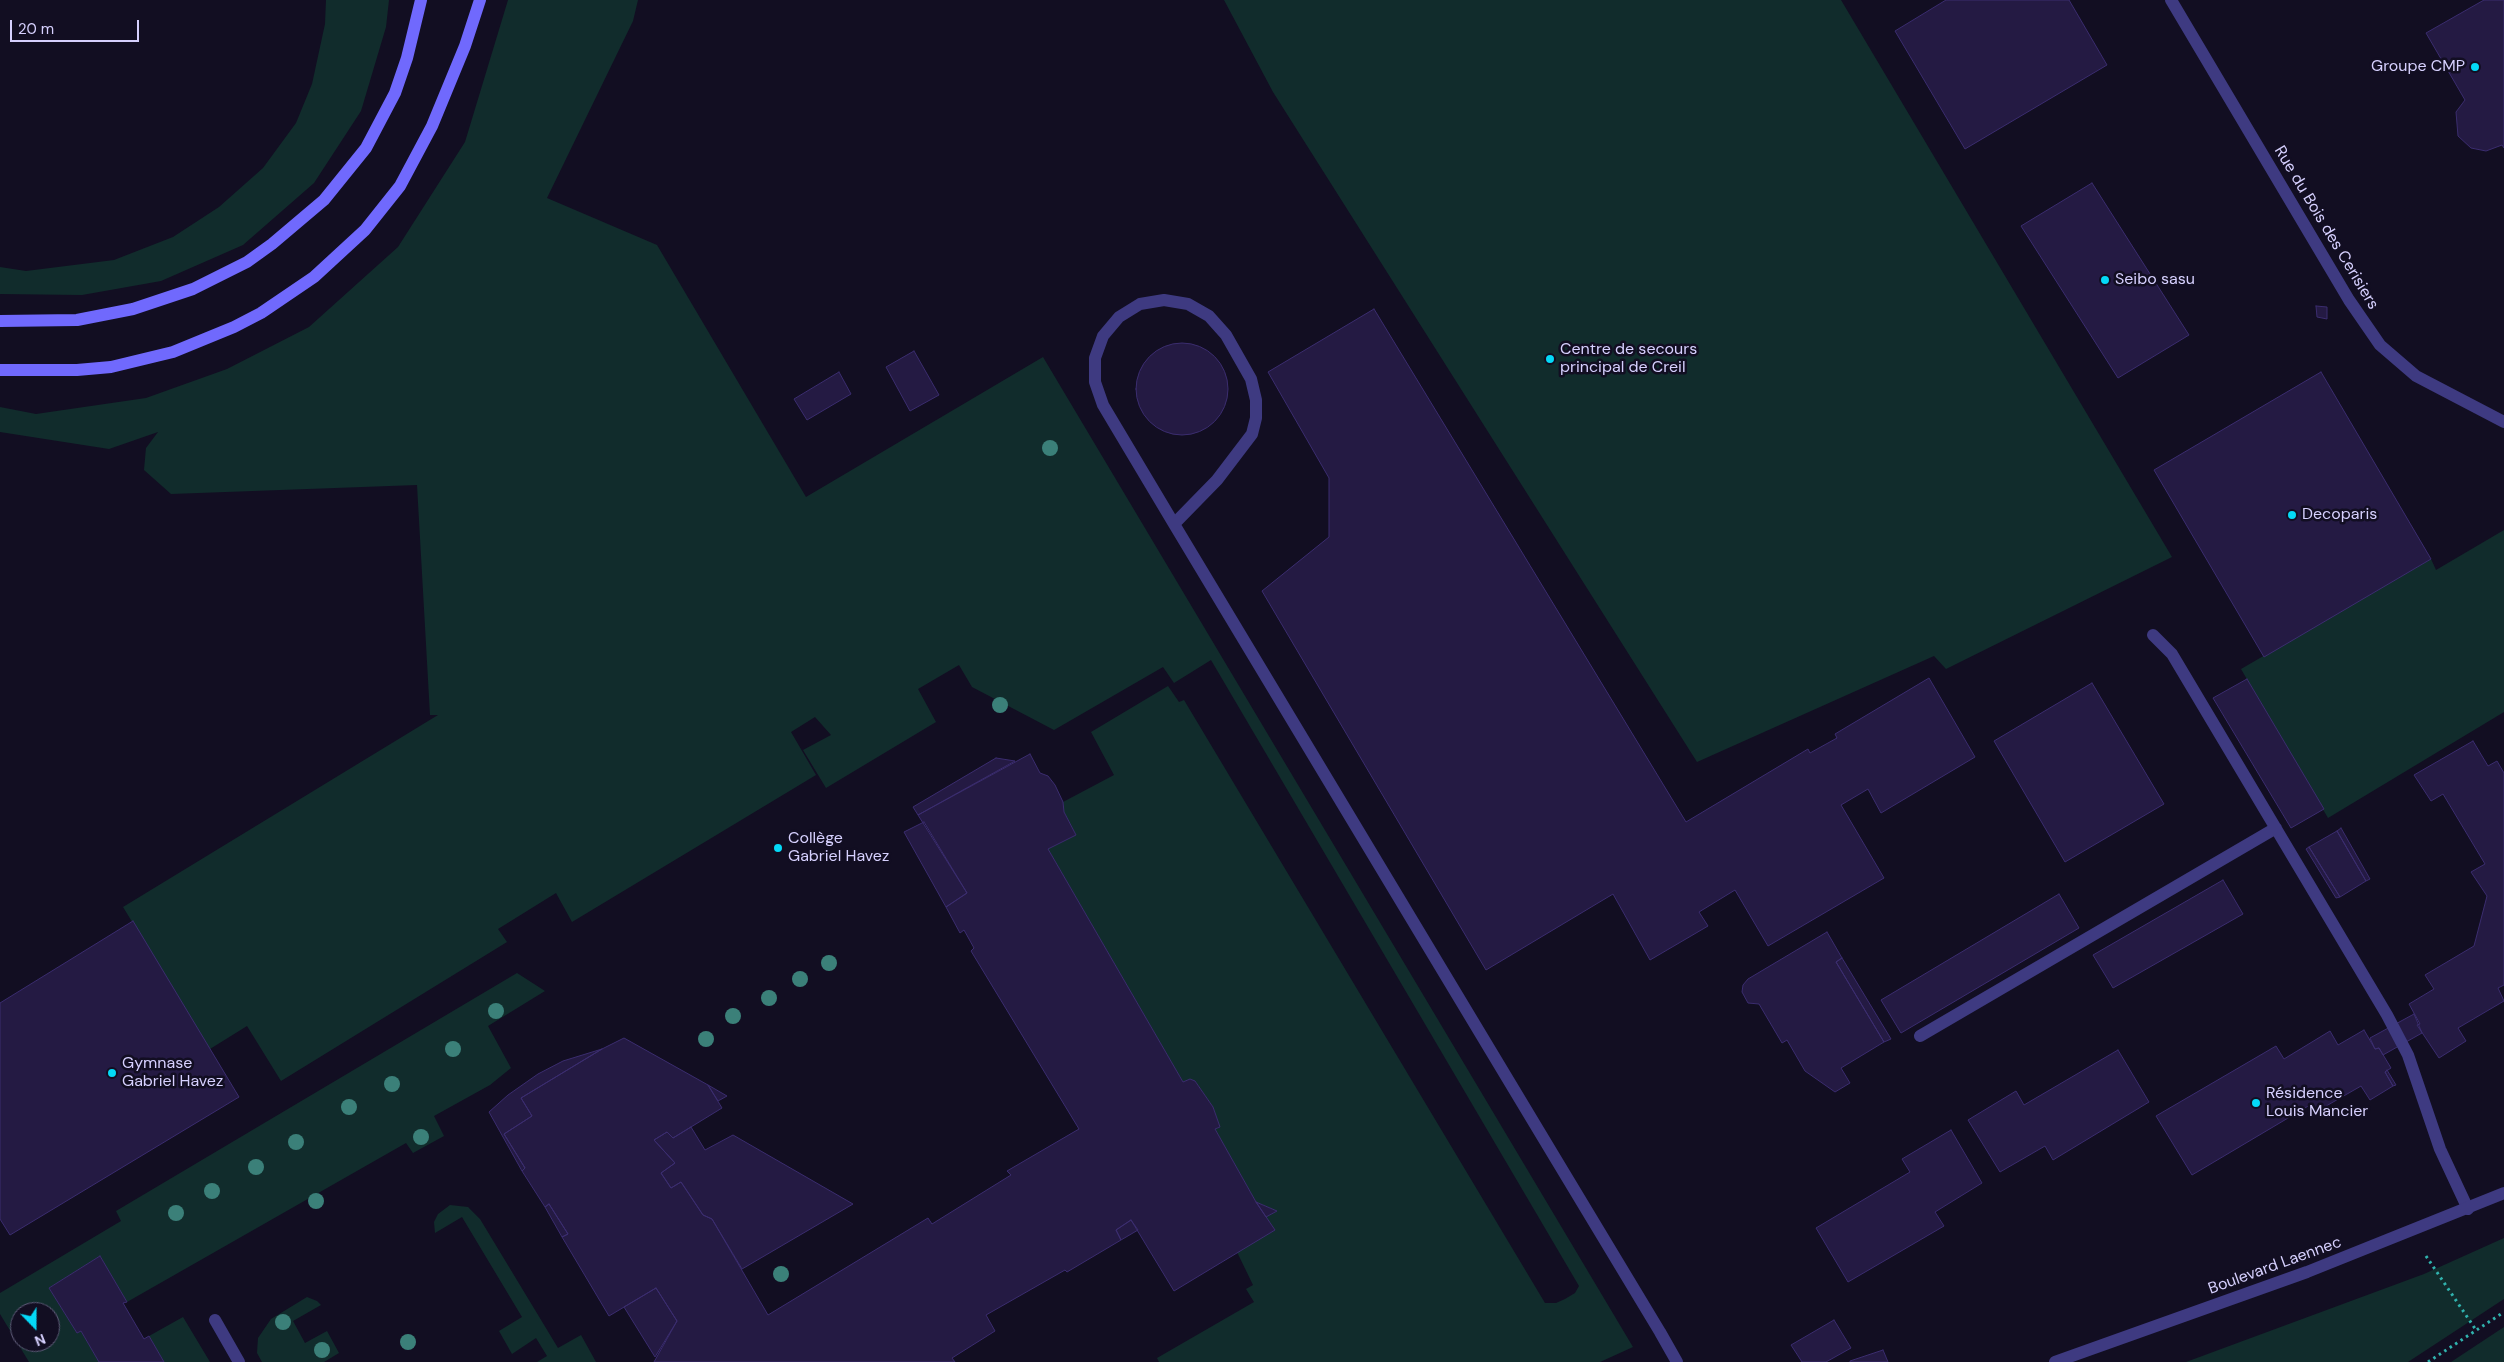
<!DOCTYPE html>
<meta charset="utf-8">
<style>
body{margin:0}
#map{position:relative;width:2504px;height:1362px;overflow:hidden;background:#120e22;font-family:"DM Sans",sans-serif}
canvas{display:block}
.north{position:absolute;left:10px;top:1302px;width:50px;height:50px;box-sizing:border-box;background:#120e22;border:1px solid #605c7a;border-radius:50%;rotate:158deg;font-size:14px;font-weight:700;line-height:20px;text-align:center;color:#d6d0fe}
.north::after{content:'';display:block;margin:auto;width:18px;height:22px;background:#04d9f7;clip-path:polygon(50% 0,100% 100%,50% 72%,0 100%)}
.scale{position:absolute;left:10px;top:20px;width:129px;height:22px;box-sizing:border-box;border:2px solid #d6d0fe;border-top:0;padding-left:6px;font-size:15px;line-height:18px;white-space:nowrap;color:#d6d0fe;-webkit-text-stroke:4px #120e22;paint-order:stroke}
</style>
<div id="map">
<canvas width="2504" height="1362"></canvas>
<div class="north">N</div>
<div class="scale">20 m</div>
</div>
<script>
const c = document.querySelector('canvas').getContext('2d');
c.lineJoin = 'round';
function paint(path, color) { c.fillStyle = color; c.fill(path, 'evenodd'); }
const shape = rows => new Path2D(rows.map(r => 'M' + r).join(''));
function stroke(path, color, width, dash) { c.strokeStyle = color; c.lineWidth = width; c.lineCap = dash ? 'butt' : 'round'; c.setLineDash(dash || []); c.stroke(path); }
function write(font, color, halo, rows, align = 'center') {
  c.font = font + ' "DM Sans",sans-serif'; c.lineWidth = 5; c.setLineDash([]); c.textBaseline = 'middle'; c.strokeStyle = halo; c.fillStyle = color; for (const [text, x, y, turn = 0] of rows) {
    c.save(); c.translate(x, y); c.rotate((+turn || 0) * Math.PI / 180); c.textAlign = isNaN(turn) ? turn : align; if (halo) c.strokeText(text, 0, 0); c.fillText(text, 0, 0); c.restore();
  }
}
const green = shape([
 [326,0,389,0,386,27,361,111,314,183,243,245,161,281,82,295,0,294,0,267,26,271,114,260,173,237,219,207,263,168,296,123,312,84,325,24],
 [508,0,638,0,633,21,547,198,657,245,806,497,1043,357,1633,1347,1600,1362,1159,1362,1157,1358,1254,1302,1246,1289,1253,1285,1237,1252,1275,1230,1266,1217,1277,1211,1256,1202,1215,1129,1220,1127,1213,1107,1195,1081,1183,1082,1048,849,1076,835,1064,812,1063,802,1114,775,1091,732,1168,686,1179,702,1184,700,1545,1303,1556,1303,1565,1299,1575,1293,1579,1286,1211,660,1174,683,1163,667,1054,730,972,687,959,665,918,689,936,722,826,788,803,750,831,735,815,717,791,732,816,775,572,922,556,893,498,929,507,942,281,1081,247,1026,210,1049,123,907,438,715,430,715,417,485,171,494,144,470,146,448,158,432,109,449,0,432,0,407,36,414,146,398,227,369,309,327,398,247,465,142],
 [1224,0,1841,0,2172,557,1946,669,1934,656,1697,762,1273,92],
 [2504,530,2504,712,2328,818,2241,669,2431,559,2436,570],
 [517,973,545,991,488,1026,511,1068,490,1085,434,1116,444,1136,413,1153,406,1143,127,1302,100,1256,49,1288,77,1333,81,1331,99,1362,29,1362,0,1314,0,1293,121,1221,116,1211],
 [20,1312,50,1312,50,1342,20,1342],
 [450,1205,468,1207,480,1219,558,1348,581,1335,596,1362,537,1362,547,1356,536,1338,512,1354,499,1331,522,1317,462,1217,435,1233,434,1222,438,1214],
 [2504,1238,2504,1299,2408,1362,2186,1362,2424,1274],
 [307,1297,317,1301,321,1305,293,1321,305,1343,327,1331,339,1353,324,1362,262,1362,257,1353,258,1338,271,1319],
 [183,1317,210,1362,164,1362,149,1336],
 [2504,1327,2504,1362,2451,1362]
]);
const building = shape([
 [1946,0,2069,0,2107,65,1965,149,1895,31,1946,0],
 [2484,0,2504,0,2504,148,2502,145,2486,151,2471,148,2458,136,2456,112,2465,100,2426,33,2484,0],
 [2092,183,2189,335,2118,378,2021,226,2092,183],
 [2316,306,2327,307,2327,319,2317,317,2316,306],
 [1374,309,1686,822,1808,749,1810,753,1837,738,1835,734,1929,678,1975,757,1881,813,1868,789,1841,805,1884,878,1768,946,1735,890,1699,912,1708,926,1650,960,1613,894,1486,970,1262,591,1329,537,1329,478,1268,372,1374,309],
 '1136 389a46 46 0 1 1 92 0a46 46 0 1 1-92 0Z',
 [914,351,939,395,910,411,886,367,914,351],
 [839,372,851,394,807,420,794,399,839,372],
 [2321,372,2431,559,2264,657,2154,470,2321,372],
 [2247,679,2324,809,2291,828,2213,698,2247,679],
 [2092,683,2164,804,2065,862,1994,741,2092,683],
 [2473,741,2488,766,2497,761,2504,773,2504,985,2498,988,2504,1001,2458,1028,2466,1041,2439,1058,2417,1025,2420,1024,2409,1004,2434,989,2425,975,2474,946,2487,896,2471,872,2485,864,2443,794,2431,801,2414,775,2473,741],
 [1030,754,1040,773,1048,776,1055,785,1063,802,1064,812,1076,835,1048,849,1183,1082,1190,1079,1195,1081,1213,1107,1220,1127,1215,1129,1256,1202,1275,1230,1174,1291,1131,1220,1116,1230,1121,1240,1067,1272,1065,1270,986,1315,995,1331,952,1358,955,1362,654,1362,677,1321,656,1288,609,1316,562,1237,568,1234,549,1204,545,1207,522,1171,525,1168,504,1134,532,1116,521,1098,602,1049,624,1038,708,1085,722,1108,673,1138,667,1132,654,1140,675,1163,661,1173,671,1188,681,1182,703,1215,712,1219,768,1315,928,1218,932,1224,1011,1175,1007,1171,1079,1129,971,951,974,948,964,930,960,933,946,907,967,893,918,815,1030,754],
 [996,758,1015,761,918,815,913,807,996,758],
 [924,822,967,893,946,907,904,832,924,822],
 [2341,828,2370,879,2366,881,2337,831,2341,828],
 [2337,831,2366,881,2340,897,2309,847,2337,831],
 [2309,847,2340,897,2336,898,2306,849,2309,847],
 [2223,880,2243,914,2113,988,2093,955,2223,880],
 [2059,894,2079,928,1901,1033,1881,1000,2059,894],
 [133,921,239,1097,10,1235,0,1219,0,1003,133,921],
 [1827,932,1842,958,1836,962,1884,1042,1841,1068,1850,1083,1835,1092,1805,1071,1787,1040,1782,1043,1759,1004,1748,1003,1742,992,1743,985,1748,979,1827,932],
 [1842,958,1891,1039,1884,1042,1836,962,1842,958],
 [2414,1014,2422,1033,2383,1055,2379,1048,2375,1049,2370,1038,2414,1014],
 [2364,1030,2375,1049,2379,1048,2391,1068,2385,1072,2393,1086,2370,1100,2361,1086,2314,1113,2310,1105,2192,1175,2156,1116,2276,1046,2284,1059,2330,1031,2338,1045,2364,1030],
 [602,1049,521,1098,532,1116,504,1134,525,1168,522,1171,489,1112,508,1095,538,1074,563,1061,602,1049],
 [2118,1050,2149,1102,2053,1160,2045,1146,2000,1172,1968,1120,2016,1091,2024,1105,2118,1050],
 [2387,1070,2396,1085,2393,1086,2385,1072,2387,1070],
 [708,1085,727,1096,718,1101,708,1085],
 [691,1127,705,1150,733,1135,853,1204,742,1269,712,1219,703,1215,681,1182,671,1188,661,1173,675,1163,654,1140,667,1132,673,1138,691,1127],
 [1951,1130,1982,1183,1935,1212,1944,1226,1848,1282,1816,1228,1910,1172,1902,1159,1951,1130],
 [1256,1202,1277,1211,1266,1217,1256,1202],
 [549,1204,568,1234,562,1237,545,1207,549,1204],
 [1131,1220,1138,1230,1121,1240,1116,1230,1131,1220],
 [100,1256,127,1302,123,1303,144,1339,149,1336,164,1362,99,1362,81,1331,77,1333,49,1288,100,1256],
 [656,1288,677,1321,655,1357,624,1307,656,1288],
 [1834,1320,1851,1348,1826,1362,1802,1362,1791,1345,1834,1320],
 [1883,1350,1888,1362,1850,1362,1850,1361,1883,1350]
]);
const path = shape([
 [2426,1256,2476,1330],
 [2428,1362,2504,1312]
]);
const lane = shape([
 [1174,524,1217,480,1252,434,1256,418,1256,400,1251,379,1226,335,1209,316,1188,304,1164,300,1140,304,1119,317,1103,336,1095,358,1095,382,1103,405,1174,524,1557,1161,1660,1332,1677,1362],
 [2153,635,2172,654,2387,1015,2408,1055,2440,1149,2468,1209],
 [1920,1036,2276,828],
 [215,1320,239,1362]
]);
const street = shape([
 [2171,0,2349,300,2380,345,2416,376,2504,422],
 [2055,1362,2307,1272,2504,1193]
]);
const secondary = shape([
 [0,321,77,320,133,309,193,289,247,262,272,244,324,200,366,148,395,93,407,58,421,0],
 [0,370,77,370,111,367,173,352,234,327,261,313,314,277,365,230,400,186,432,126,465,46,480,0]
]);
const trees = [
 [1050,448],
 [1000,705],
 [829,963],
 [800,979],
 [769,998],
 [496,1011],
 [733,1016],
 [706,1039],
 [453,1049],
 [392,1084],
 [349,1107],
 [421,1137],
 [296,1142],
 [256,1167],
 [212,1191],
 [316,1201],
 [176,1213],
 [781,1274],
 [283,1322],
 [408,1342],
 [322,1350]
];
const markers = [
 [2475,67,5,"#04d9f7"],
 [2105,280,5,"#04d9f7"],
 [1550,359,5,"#04d9f7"],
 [2292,515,5,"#04d9f7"],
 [778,848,5,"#04d9f7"],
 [112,1073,5,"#04d9f7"],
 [2256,1103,5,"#04d9f7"]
];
const poiNames = [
 ["Groupe CMP",2465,67,"right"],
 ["Seibo sasu",2115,280],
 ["Centre de secours",1560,350],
 ["principal de Creil",1560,368],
 ["Decoparis",2302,515],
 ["Collège",788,839],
 ["Gabriel Havez",788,857],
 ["Gymnase",122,1064],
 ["Gabriel Havez",122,1082],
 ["Résidence",2266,1094],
 ["Louis Mancier",2266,1112]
];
const streetNames = [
 ["Rue du Bois des Cerisiers",2326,228,59],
 ["Boulevard Laennec",2275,1266,-20]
];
paint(green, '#112c2c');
paint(building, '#241a43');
stroke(building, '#3b2d6f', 1);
stroke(path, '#30b2ad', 3, [2.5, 4]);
stroke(lane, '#3e3a81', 12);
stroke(street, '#3e3a81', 12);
stroke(secondary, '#7069fd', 12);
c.fillStyle = '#3b8079';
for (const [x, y] of trees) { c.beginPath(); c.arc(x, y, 8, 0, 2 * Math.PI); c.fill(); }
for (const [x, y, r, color] of markers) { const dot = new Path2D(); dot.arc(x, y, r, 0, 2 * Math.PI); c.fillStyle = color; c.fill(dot); stroke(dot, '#120e22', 2); }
write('16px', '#d6d0fe', '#120e22', poiNames, 'left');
write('16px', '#d6d0fe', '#120e22', streetNames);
</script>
